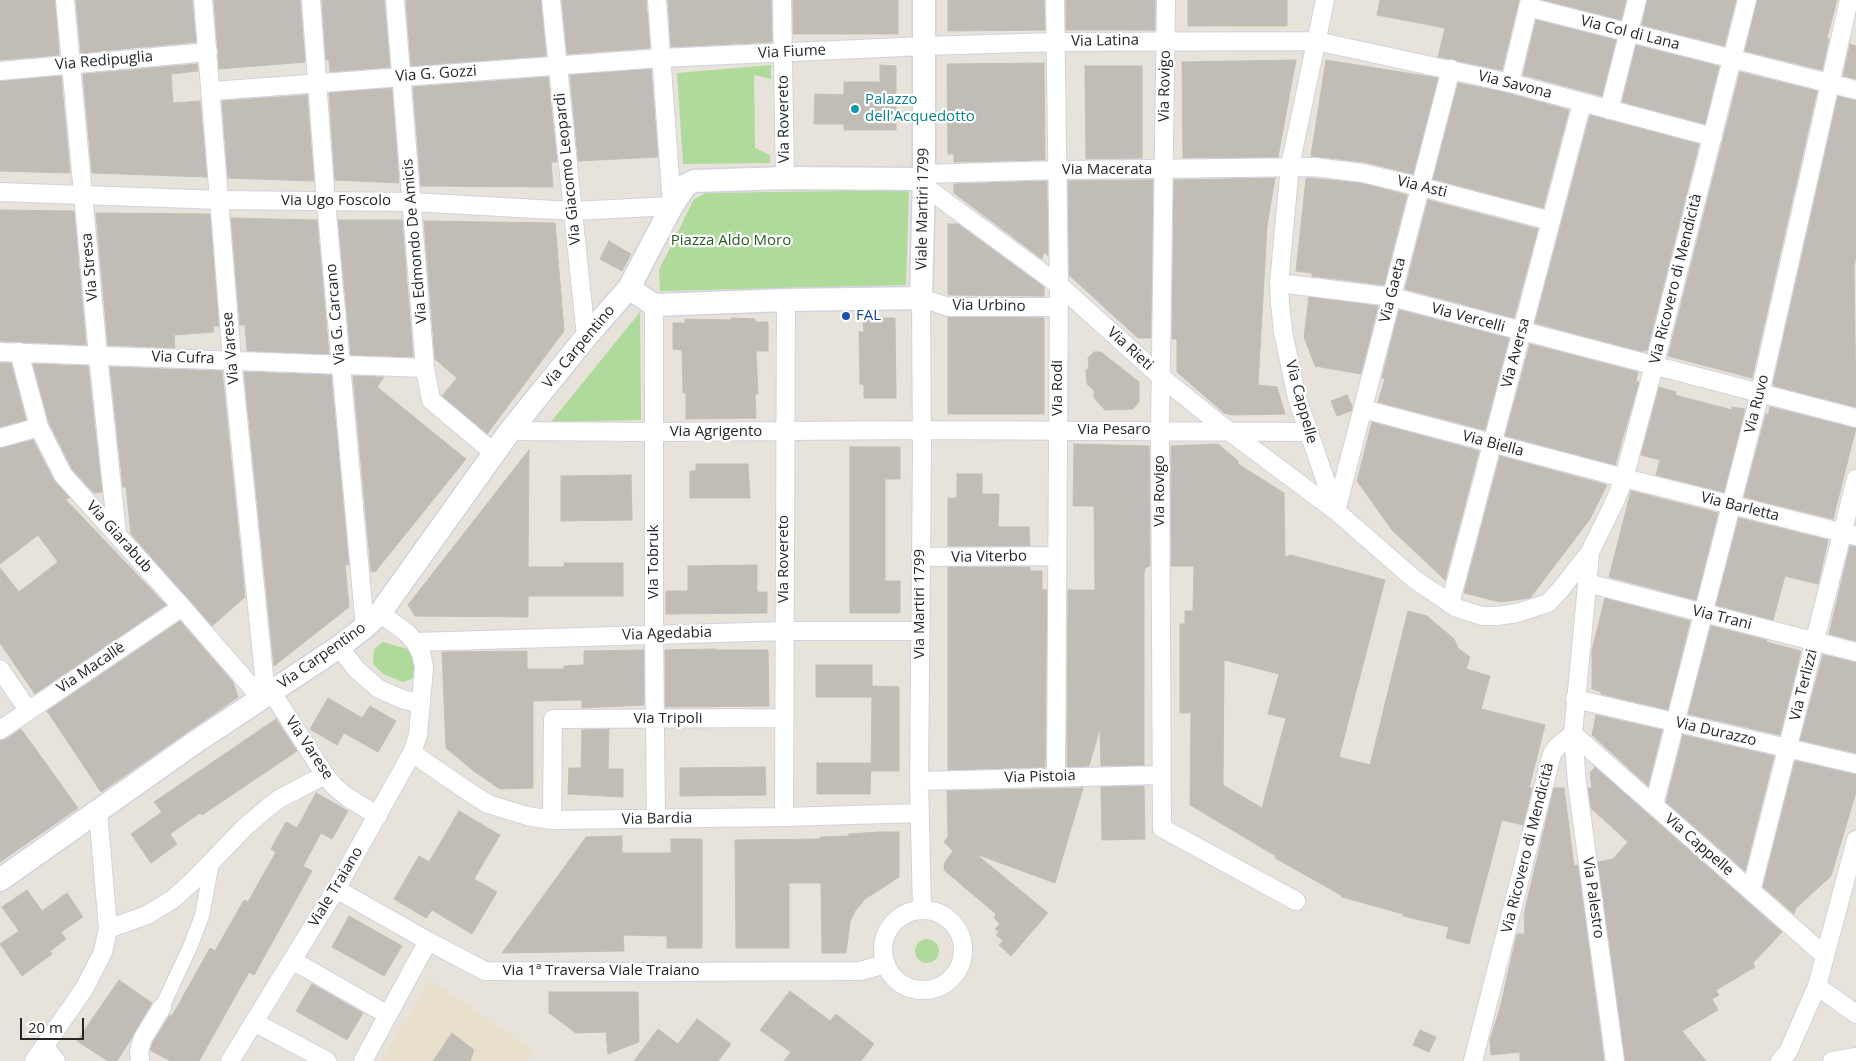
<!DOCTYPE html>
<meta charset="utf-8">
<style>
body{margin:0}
#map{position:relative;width:1856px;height:1061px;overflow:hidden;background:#e8e3da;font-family:"Open Sans",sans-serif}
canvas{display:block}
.scale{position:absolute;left:20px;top:1018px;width:64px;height:22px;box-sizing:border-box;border:2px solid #272727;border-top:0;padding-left:6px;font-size:15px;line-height:18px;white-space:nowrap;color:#272727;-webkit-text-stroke:4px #fff;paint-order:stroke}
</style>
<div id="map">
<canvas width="1856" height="1061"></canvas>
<div class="scale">20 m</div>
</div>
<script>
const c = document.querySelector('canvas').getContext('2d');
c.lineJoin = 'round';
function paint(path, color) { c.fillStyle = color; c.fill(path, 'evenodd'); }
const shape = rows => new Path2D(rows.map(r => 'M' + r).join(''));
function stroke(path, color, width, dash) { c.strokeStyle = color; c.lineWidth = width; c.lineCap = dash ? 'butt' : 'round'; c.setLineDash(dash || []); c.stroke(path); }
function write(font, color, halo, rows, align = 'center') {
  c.font = font + ' "Open Sans",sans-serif'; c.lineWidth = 4.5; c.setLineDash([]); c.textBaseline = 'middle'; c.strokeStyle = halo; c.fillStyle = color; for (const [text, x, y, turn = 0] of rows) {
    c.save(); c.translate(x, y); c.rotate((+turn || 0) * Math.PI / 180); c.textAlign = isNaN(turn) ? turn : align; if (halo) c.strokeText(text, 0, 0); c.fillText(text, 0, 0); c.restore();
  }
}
const education = shape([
 [430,980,535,1051,528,1061,382,1061]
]);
const green = shape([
 [771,65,771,79,754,75,755,148,770,155,770,163,683,164,677,73],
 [909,190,906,285,660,291,659,270,694,199,706,193],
 [640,312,641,420,551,422],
 [383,642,408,649,414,662,414,678,403,682,383,674,373,664,374,649],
 '915 951a12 12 0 1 1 24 0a12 12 0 1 1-24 0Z'
]);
const building = shape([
 [0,0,55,0,59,55,0,60,0,0],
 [76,0,192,0,196,42,81,53,76,0],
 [214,0,300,0,305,62,219,69,214,0],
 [322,0,384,0,390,67,330,72,329,60,326,60,322,0],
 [415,0,541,0,546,56,411,66,406,1,415,0],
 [562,0,646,0,650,48,567,54,562,0],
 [668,0,771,0,772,42,671,47,668,0],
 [793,0,898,0,898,34,793,34,793,0],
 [948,0,1044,0,1045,30,948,31,948,0],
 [1066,0,1155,0,1155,30,1066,30,1066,0],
 [1188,0,1287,0,1287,26,1188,26,1188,0],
 [1380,0,1519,0,1502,70,1438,57,1445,28,1377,15,1380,0],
 [1544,0,1626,0,1621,20,1544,0],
 [1647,0,1736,0,1724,46,1642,25,1647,0],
 [1757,0,1837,0,1827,38,1829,39,1822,70,1745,51,1757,0],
 [1536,20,1616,40,1602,96,1523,75,1536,20],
 [1850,44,1856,46,1856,79,1843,76,1850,44],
 [1636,45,1719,66,1705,124,1622,102,1636,45],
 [1296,60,1278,157,1183,158,1182,62,1296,60],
 [1326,60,1438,78,1413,174,1364,162,1311,156,1326,60],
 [1044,63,1045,160,954,162,954,154,948,154,947,64,1044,63],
 [197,64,198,71,171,74,173,103,200,101,207,177,92,173,83,74,197,64],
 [880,65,896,66,896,130,844,130,844,124,814,124,815,94,844,95,844,82,880,82,880,65],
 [1085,66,1142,66,1142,158,1086,159,1085,66],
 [651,69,658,157,578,161,570,75,651,69],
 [1740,72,1817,91,1752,378,1668,356,1740,72],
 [61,76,70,173,0,171,0,81,61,76],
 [548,77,557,162,551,162,553,187,421,186,413,87,548,77],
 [1458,83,1508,93,1569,110,1543,208,1433,179,1458,83],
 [392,88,399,183,335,180,329,93,392,88],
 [307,95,314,181,228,178,222,101,307,95],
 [1838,96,1856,100,1856,256,1854,267,1856,407,1774,386,1773,384,1838,96],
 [1590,115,1699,144,1647,351,1644,350,1643,352,1535,323,1590,115],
 [1275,178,1267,226,1258,385,1277,387,1285,414,1232,415,1224,413,1177,372,1177,339,1172,339,1174,180,1275,178],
 [1308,178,1361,183,1407,195,1384,285,1312,276,1312,273,1296,271,1306,179,1308,178],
 [1142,180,1153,180,1151,338,1138,338,1069,275,1068,181,1142,180],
 [1047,181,1048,256,1044,252,1042,259,954,193,954,184,1047,181],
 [1428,200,1538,229,1514,318,1405,289,1428,200],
 [0,210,74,211,86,345,0,341,0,210],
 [96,213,210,214,219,326,213,326,214,332,174,335,175,348,108,345,96,213],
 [231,218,317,220,329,354,247,351,245,325,240,325,231,218],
 [338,220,402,220,413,357,351,355,338,220],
 [424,221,555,223,564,331,487,434,442,396,457,378,435,359,424,221],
 [948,224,958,224,1044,287,1044,296,948,295,948,224],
 [609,241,631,254,622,271,600,259,609,241],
 [1309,297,1378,306,1361,374,1315,366,1304,337,1309,297],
 [1399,310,1509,338,1485,430,1378,402,1385,379,1382,378,1399,310],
 [948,317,1044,318,1044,414,948,414,948,317],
 [732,318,755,319,755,322,768,322,768,351,756,351,758,394,755,394,756,418,686,419,686,393,683,393,682,350,673,349,673,323,685,323,685,319,732,320,732,318],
 [863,318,895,318,896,398,864,398,864,385,860,384,859,332,864,332,863,318],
 [1530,344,1638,372,1636,381,1639,382,1615,465,1505,436,1530,344],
 [1094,352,1101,352,1139,382,1139,402,1133,409,1105,410,1094,398,1094,390,1087,384,1086,370,1089,368,1088,358,1094,352],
 [0,363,11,363,26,420,0,427,0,363],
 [33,364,88,366,102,492,94,493,72,469,49,423,33,364],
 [110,367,222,371,245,597,212,626,131,534,126,487,123,487,110,367],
 [244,372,331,375,349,565,345,564,349,607,274,666,244,372],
 [353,376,384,377,377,387,466,459,375,572,371,571,353,376],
 [1659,387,1676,392,1675,395,1732,410,1732,407,1745,409,1724,492,1656,475,1660,460,1641,455,1659,387],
 [1347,395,1352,406,1351,411,1337,416,1331,401,1347,395],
 [1770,407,1856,428,1833,519,1744,497,1766,414,1768,415,1770,407],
 [1372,422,1479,451,1445,580,1392,530,1357,481,1372,422],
 [33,440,54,480,70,498,65,499,166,605,35,694,0,643,0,568,19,592,58,562,38,535,0,564,0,448,33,440],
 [1074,444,1149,446,1150,566,1145,568,1144,573,1144,765,1101,766,1100,728,1089,766,1067,767,1068,590,1095,590,1094,506,1073,506,1074,444],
 [1218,444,1238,461,1238,464,1284,493,1285,557,1291,555,1385,580,1339,757,1370,765,1408,611,1427,616,1454,639,1458,648,1470,657,1466,669,1490,676,1481,709,1545,725,1529,788,1532,788,1523,825,1502,820,1469,944,1446,938,1449,927,1403,916,1403,914,1342,897,1341,895,1275,858,1276,856,1190,805,1191,713,1180,713,1180,624,1185,624,1185,611,1193,611,1194,566,1171,566,1171,446,1218,444],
 [1224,660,1279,674,1268,714,1286,718,1262,808,1223,785,1224,660],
 [850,447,900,447,900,479,885,479,885,581,900,581,900,613,850,613,850,447],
 [529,450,528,567,564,567,564,563,623,563,623,596,528,596,528,617,415,616,408,605,529,450],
 [1500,456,1607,485,1590,519,1530,598,1500,602,1464,593,1500,456],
 [696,464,748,464,750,498,690,498,690,471,696,471,696,464],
 [957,474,982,474,982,494,999,494,998,527,1029,527,1030,546,948,546,948,498,957,498,957,474],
 [631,475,632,520,561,521,561,476,631,475],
 [1631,491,1718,513,1696,600,1609,577,1631,491],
 [1739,518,1828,540,1818,584,1785,576,1773,620,1716,605,1739,518],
 [1850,546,1856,547,1856,641,1829,634,1850,546],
 [757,565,757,592,767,592,767,613,666,614,666,591,688,591,688,566,757,565],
 [948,567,1030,567,1030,571,1042,571,1042,590,1047,590,1045,767,948,770,948,567],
 [1605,598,1690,621,1668,710,1601,694,1601,692,1592,689,1592,650,1605,598],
 [180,621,233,682,238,697,101,792,47,711,180,621],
 [1711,626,1767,640,1766,642,1801,651,1780,735,1688,714,1711,626],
 [715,649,715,650,768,650,769,706,665,707,665,650,715,649],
 [644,650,644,705,582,708,582,700,533,701,533,788,500,789,475,772,446,748,442,652,527,651,527,669,564,669,564,666,584,665,584,651,644,650],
 [1823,655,1856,662,1856,753,1800,740,1823,655],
 [816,665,872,665,872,686,899,687,899,771,871,771,872,697,816,697,816,665],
 [328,698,362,718,370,706,396,721,378,752,344,733,337,745,310,729,328,698],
 [1596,715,1662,730,1648,786,1592,735,1596,715],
 [276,719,297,751,202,815,200,813,170,834,177,844,151,863,131,834,162,812,154,802,276,719],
 [21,729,78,808,0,862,0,741,6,739,21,729],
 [609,729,608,769,623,769,623,797,568,794,569,768,581,768,582,730,609,729],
 [1683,735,1774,756,1745,871,1666,802,1683,735],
 [1795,761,1856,774,1856,792,1831,876,1796,908,1794,914,1763,887,1795,761],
 [817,763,871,763,870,794,817,794,817,763],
 [765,767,766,795,680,796,680,768,765,767],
 [1595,767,1782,932,1753,963,1755,967,1716,990,1719,995,1712,999,1718,1010,1682,1031,1706,1061,1625,1061,1598,862,1613,859,1628,842,1591,808,1588,788,1592,788,1590,773,1595,767],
 [1144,786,1145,839,1102,840,1101,787,1144,786],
 [1083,788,1055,883,976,854,1048,913,1011,956,999,945,1003,940,996,935,999,931,995,929,1000,924,994,918,996,914,944,870,945,862,953,851,944,842,948,837,947,791,1083,788],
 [1554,788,1564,788,1574,866,1578,865,1604,1061,1520,1061,1520,1052,1491,1055,1490,1040,1500,1008,1517,934,1525,934,1524,914,1554,788],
 [316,793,348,811,332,839,321,833,303,866,312,871,254,975,249,972,199,1061,170,1061,150,1050,153,1042,170,1015,172,1016,210,948,215,951,244,900,248,902,276,852,271,849,286,822,297,828,316,793],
 [459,811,500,835,474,879,497,892,472,934,432,910,426,918,394,899,419,856,429,862,459,811],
 [879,832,899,832,899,877,865,899,855,911,850,922,846,953,822,953,821,883,789,883,789,948,736,948,735,840,820,839,820,837,849,836,849,834,879,832],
 [622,836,622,853,671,853,671,839,702,839,702,948,667,948,667,936,623,935,624,951,502,953,586,837,622,836],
 [27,890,42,911,67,893,83,917,61,932,66,939,50,951,52,954,22,976,0,944,19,931,2,907,27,890],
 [349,916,402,946,384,976,332,947,349,916],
 [119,980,152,1003,131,1039,117,1061,108,1061,77,1041,119,980],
 [312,984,363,1013,347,1040,296,1011,312,984],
 [790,991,830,1021,836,1014,874,1044,861,1061,784,1061,791,1052,760,1030,790,991],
 [549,992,638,992,639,1042,608,1054,606,1032,576,1033,549,1013,549,992],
 [697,1019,731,1044,718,1061,634,1061,658,1029,678,1044,697,1019],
 [1420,1030,1436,1037,1429,1052,1413,1045,1420,1030],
 [452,1033,474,1050,470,1061,433,1061,452,1033]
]);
const pedestrian = shape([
 [162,1007,190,947,202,916,212,862]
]);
const minor = shape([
 [65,0,98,355,117,534],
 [203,0,232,360,266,695],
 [311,0,326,202,365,627],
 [395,0,425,368,431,400,494,453],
 [551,0,586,337],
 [782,0,785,178],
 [1055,0,1059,285,1056,777],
 [1166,0,1160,430,1162,828,1296,901],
 [1325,0,1290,166,1279,283,1280,303,1283,332,1297,398,1336,511],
 [1528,7,1856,90],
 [0,71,208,52],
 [1510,83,1530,0],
 [212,91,661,58,924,46,1055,42,1316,41,1510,83,1713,137],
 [1609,110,1637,0],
 [924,174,1058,170,1314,167,1363,173,1433,190,1551,221],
 [924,186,1059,285,1160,376,1222,426,1336,511,1414,579,1457,608,1482,616,1497,616,1517,613,1548,603,1561,589,1590,552,1616,499,1624,478,1654,366,1747,0],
 [0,192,220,200,412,202,573,211,672,206,657,0],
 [1279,283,1392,297,1856,418],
 [654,305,654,634,656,819],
 [0,352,425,368],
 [19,352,39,427,63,475,182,607,261,698],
 [1363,409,1624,478,1856,536],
 [510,431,655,432,921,430,1307,432],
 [0,438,39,427],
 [1336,511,1451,69],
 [1590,553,1573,734,1577,783,1615,1061],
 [920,557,1057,556],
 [1587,583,1856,652],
 [1450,604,1582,103],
 [415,642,784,631,920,631],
 [339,647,357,670,379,689,402,699,420,704],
 [0,669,28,710],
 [271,691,325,775,334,786,347,797,378,816],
 [1575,699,1856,764],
 [0,730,182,607],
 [1573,734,1824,955],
 [412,753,472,794,488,804,527,816,552,820,784,817,920,813],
 [919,781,1161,775],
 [1654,805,1760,393,1849,0],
 [784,817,786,300],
 [552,820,553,719,784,718],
 [336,889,428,941,485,971,648,972,860,971,886,964],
 [1751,891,1856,479],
 [922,909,919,781,922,454,921,298,949,307,1059,307],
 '883 950a40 40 0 1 1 80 0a40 40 0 1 1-80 0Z',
 [108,929,147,915,173,899,193,881,244,828,265,810,279,799,325,775],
 [292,960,388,1015],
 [1817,986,1856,1014],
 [254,1022,327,1061],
 [45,1047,56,1061],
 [34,1061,84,989,103,952,108,929,98,811],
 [140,1061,139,1051,143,1038,162,1007],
 [230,1061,336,889,412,753,418,735,424,667,421,653,415,642,407,633,380,613],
 [363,1061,428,941],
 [1473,1061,1552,754,1557,747,1573,734],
 [1780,1061,1788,1052,1817,986,1856,840],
 [1832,1061,1856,1057]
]);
const tertiary = shape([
 [629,288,654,305,786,300,921,298,924,179,924,0],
 [0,880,197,741,339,647,365,627,380,613,510,431,586,337,629,288,672,206,686,185,694,181,785,178,924,179]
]);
const markers = [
 [855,109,5,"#0f9aa8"],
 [846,316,5,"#1a4fb4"]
];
const streetNames = [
 ["Via Col di Lana",1630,33,14],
 ["Via Latina",1105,41,-1],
 ["Via Fiume",792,52,-3],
 ["Via Redipuglia",104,61,-5],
 ["Via G. Gozzi",436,74,-4],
 ["Via Savona",1515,85,14],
 ["Via Rovigo",1165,86,-89],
 ["Via Rovereto",784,119,-91],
 ["Via Giacomo Leopardi",568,169,-96],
 ["Via Macerata",1107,170],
 ["Via Asti",1422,187,14],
 ["Via Ugo Foscolo",336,201],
 ["Viale Martiri 1799",923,209,-89],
 ["Via Edmondo De Amicis",415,241,-95],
 ["Via Stresa",90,267,-95],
 ["Via Ricovero di Mendicità",1676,279,-76],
 ["Via Gaeta",1393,290,-76],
 ["Via Urbino",989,306,1],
 ["Via G. Carcano",336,314,-95],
 ["Via Vercelli",1468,318,15],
 ["Via Carpentino",579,347,-50],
 ["Via Varese",231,348,-95],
 ["Via Rieti",1130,349,42],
 ["Via Aversa",1516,353,-75],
 ["Via Cufra",183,358,2],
 ["Via Rodi",1058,388,-90],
 ["Via Cappelle",1301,402,75],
 ["Via Ruvo",1757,404,-76],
 ["Via Pesaro",1114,430],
 ["Via Agrigento",716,432],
 ["Via Biella",1493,444,15],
 ["Via Rovigo",1160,491,-90],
 ["Via Barletta",1740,507,14],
 ["Via Giarabub",119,537,48],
 ["Via Viterbo",989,557,-1],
 ["Via Rovereto",784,559,-90],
 ["Via Tobruk",654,562,-90],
 ["Via Martiri 1799",920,604,-90],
 ["Via Trani",1722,618,14],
 ["Via Agedabia",667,634,-2],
 ["Via Carpentino",322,656,-35],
 ["Via Macallè",91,668,-34],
 ["Via Terlizzi",1804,685,-76],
 ["Via Tripoli",668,719],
 ["Via Durazzo",1716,732,13],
 ["Via Varese",309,748,56],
 ["Via Pistoia",1040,777,-2],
 ["Via Bardia",657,819,-1],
 ["Via Cappelle",1699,845,41],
 ["Via Ricovero di Mendicità",1528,848,-76],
 ["Viale Traiano",336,887,-59],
 ["Via Palestro",1593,898,82],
 ["Via 1ª Traversa Viale Traiano",601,971]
];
const cultureNames = [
 ["Palazzo",865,100],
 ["dell'Acquedotto",865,117]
];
const parkNames = [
 ["Piazza Aldo Moro",731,241]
];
const transitNames = [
 ["FAL",856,316]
];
paint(education, '#e9e0cb');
paint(green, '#afda9c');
paint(building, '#c1bdb6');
stroke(building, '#c3beb4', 1);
stroke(pedestrian, '#d0d2df', 16);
stroke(minor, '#d0d2df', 20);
stroke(tertiary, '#d0d2df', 25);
stroke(pedestrian, '#fff', 14);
stroke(minor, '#fff', 18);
stroke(tertiary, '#fff', 22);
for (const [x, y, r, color] of markers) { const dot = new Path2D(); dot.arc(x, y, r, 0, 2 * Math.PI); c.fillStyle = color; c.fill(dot); stroke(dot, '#fff', 2); }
write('15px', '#272727', '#fff', streetNames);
write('15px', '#0d838f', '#fff', cultureNames, 'left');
write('15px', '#2b5b21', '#fff', parkNames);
write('15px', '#164399', '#fff', transitNames, 'left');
</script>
